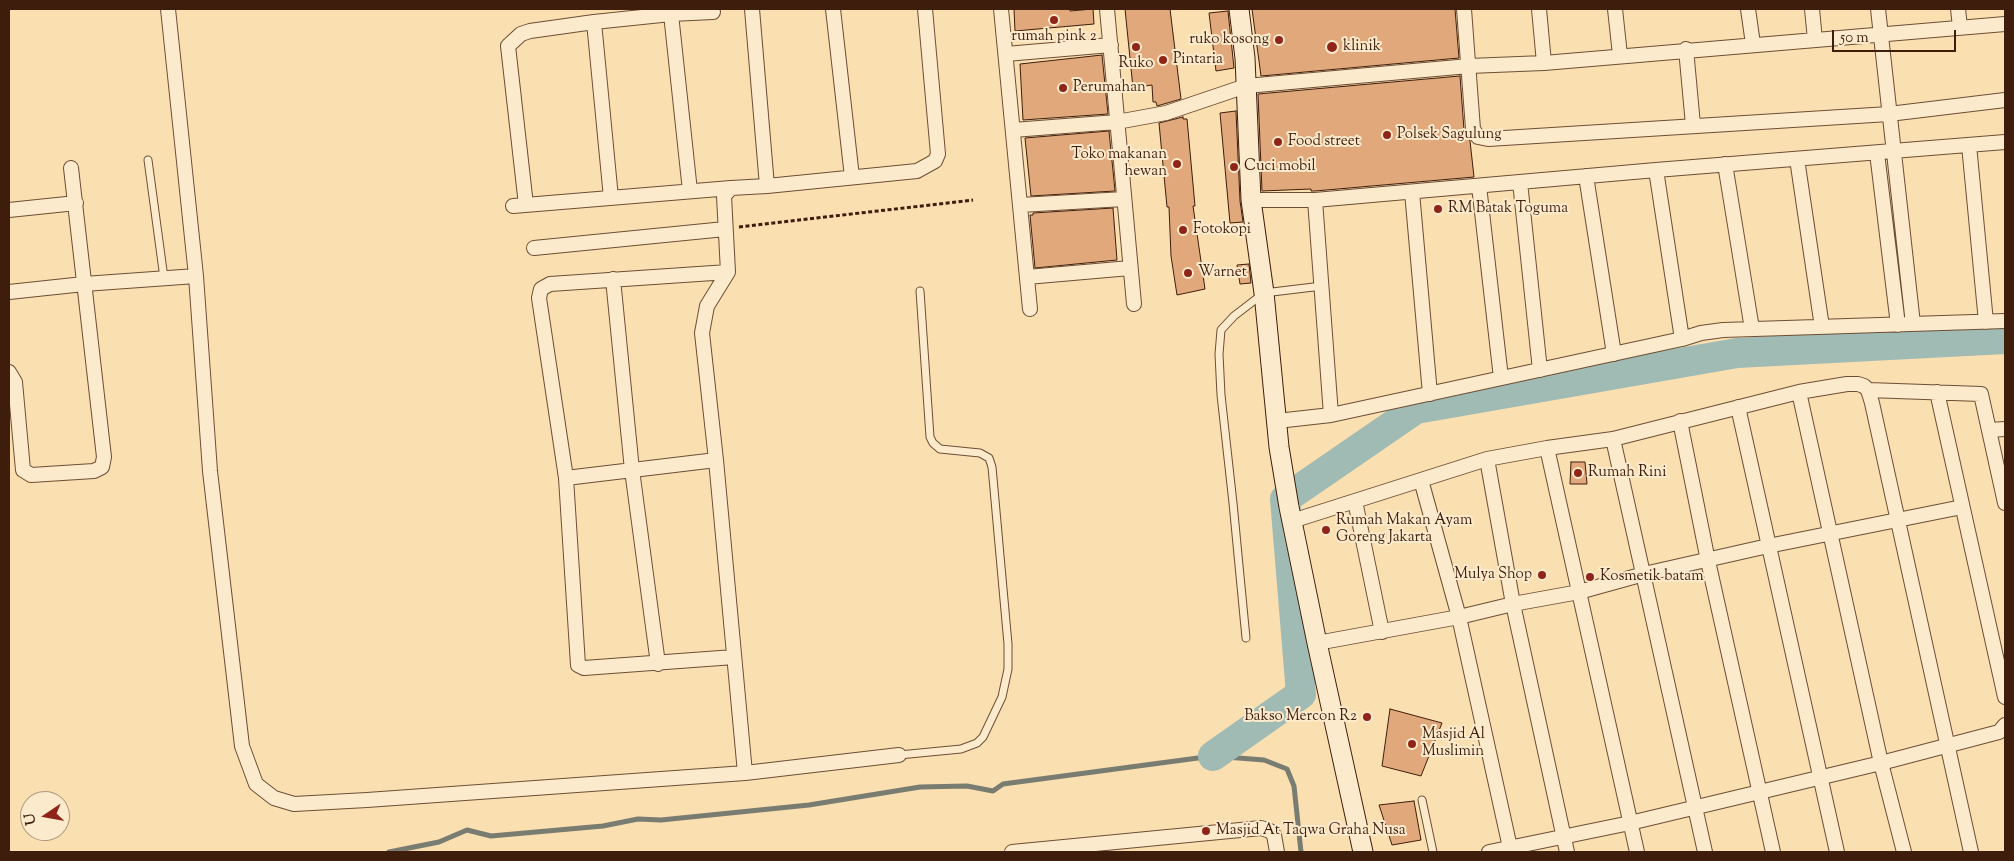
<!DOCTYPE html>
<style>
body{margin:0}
#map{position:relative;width:2014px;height:861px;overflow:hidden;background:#fadfb1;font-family:"Sorts Mill Goudy",serif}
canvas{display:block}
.frame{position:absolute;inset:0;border:10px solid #3e1d0c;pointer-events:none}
.north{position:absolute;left:20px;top:791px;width:50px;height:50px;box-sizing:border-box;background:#fceacc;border:1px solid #b0987f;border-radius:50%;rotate:258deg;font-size:14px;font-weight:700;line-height:20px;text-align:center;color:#3e1d0c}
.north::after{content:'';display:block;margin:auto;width:18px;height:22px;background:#8f2418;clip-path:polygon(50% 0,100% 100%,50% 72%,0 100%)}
.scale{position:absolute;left:1832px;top:30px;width:124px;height:22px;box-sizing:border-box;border:2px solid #3e1d0c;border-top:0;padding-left:6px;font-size:15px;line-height:18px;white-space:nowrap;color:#3e1d0c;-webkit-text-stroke:4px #fceacc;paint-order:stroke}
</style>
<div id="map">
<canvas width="2014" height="861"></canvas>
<div class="frame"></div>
<div class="north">U</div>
<div class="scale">50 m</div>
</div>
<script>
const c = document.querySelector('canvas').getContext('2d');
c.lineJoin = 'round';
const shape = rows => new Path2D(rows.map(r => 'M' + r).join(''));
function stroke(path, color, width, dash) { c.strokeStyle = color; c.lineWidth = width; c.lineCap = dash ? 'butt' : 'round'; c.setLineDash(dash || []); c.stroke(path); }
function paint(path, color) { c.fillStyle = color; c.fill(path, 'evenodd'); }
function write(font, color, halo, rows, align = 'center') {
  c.font = font + ' "Sorts Mill Goudy",serif'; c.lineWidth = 4; c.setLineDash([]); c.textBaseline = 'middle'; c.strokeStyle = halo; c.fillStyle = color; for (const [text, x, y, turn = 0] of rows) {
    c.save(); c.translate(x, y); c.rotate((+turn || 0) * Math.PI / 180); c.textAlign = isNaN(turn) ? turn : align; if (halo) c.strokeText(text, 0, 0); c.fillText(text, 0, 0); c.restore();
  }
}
const stream = shape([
 [389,852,439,842,467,830,491,836,603,826,638,819,661,820,809,805,920,787,967,786,993,791,1003,784,1213,756,1264,760,1287,769,1294,786,1301,852]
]);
const river = shape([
 [1213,756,1301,694,1285,499,1416,409,1737,353,2005,339]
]);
const building = shape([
 [1014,9,1070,9,1070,11,1093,9,1094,24,1015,31,1014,9],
 [1125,9,1170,9,1181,99,1157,106,1156,102,1153,102,1152,85,1133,88,1125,9],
 [1252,9,1455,9,1459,58,1261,76,1252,9],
 [1228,11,1234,68,1216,71,1209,13,1228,11],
 [1102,55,1108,114,1023,120,1020,64,1102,55],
 [1460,76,1464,130,1470,141,1474,177,1315,191,1311,191,1311,189,1262,191,1258,94,1460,76],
 [1236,111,1240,201,1243,222,1230,223,1220,113,1236,111],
 [1183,117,1183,119,1187,119,1195,206,1193,206,1205,289,1177,295,1171,256,1169,207,1167,207,1159,123,1183,117],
 [1109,131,1115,191,1031,196,1025,138,1109,131],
 [1113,208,1117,260,1035,268,1030,215,1033,215,1033,213,1113,208],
 [1249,264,1251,283,1240,284,1237,265,1249,264],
 [1571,462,1585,462,1587,484,1570,484,1571,462],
 [1390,709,1442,723,1421,776,1382,766,1390,709],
 [1414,801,1421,840,1392,845,1379,805,1414,801]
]);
const path = shape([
 [739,227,973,200]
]);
const lane = shape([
 [148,160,164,278],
 [1246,638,1233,503,1221,395,1219,354,1221,330,1234,316,1264,293,1322,286],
 [899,755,961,749,977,743,983,737,1002,697,1008,669,1008,644,992,467,989,458,980,453,940,449,933,443,930,437,920,291],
 [1422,800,1433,852]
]);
const street = shape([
 [168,9,196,276,210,471,242,746,256,784,274,798,294,804,367,800,745,773,899,755],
 [752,9,767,186],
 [833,9,852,177],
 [1001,9,1030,309],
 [1107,9,1134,304],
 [1464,9,1473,129,1478,137,1488,139,1889,114,2005,100],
 [1539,9,1544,63],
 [1615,9,1620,55],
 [1748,9,1753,44],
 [1812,9,1815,40],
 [1878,9,1913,324],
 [1958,9,1960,27],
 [671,14,713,12],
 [594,22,671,14,690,191],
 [1686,49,1693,125],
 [1006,54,1111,45],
 [1013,130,1117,122,1166,113,1246,86,1469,66,1544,63,2005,24],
 [1969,145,1986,322],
 [1877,153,1898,325],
 [1797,159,1822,327],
 [1725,164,1752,329],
 [1656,170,1682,339],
 [1586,176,1614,354],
 [1520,182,1540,370],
 [1479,186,1501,378],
 [1412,192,1430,394],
 [1251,200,1315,200,1656,170,2005,142],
 [1315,200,1331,415],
 [526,205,508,46,521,34,530,31,594,22,611,198],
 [1020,205,1124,199],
 [513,206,731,188],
 [9,210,76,203],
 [534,248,725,229],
 [728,272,550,284,541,289,539,298,566,478,578,665,584,668,734,657],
 [1027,277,1130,268],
 [613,279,632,470,658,664],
 [9,292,84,284,196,276],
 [9,372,15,382,23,470,31,475,94,471,102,467,104,457,71,168],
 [1868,390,1981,394,2005,503],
 [1799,392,1881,763,1904,852],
 [1937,392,2005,697],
 [1738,407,1837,852],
 [1277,421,1331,415,1682,339,1701,333,1723,330,2005,321],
 [1680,421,1708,561,1773,852],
 [1989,430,2005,429],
 [1613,439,1705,852],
 [1547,448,1637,852],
 [1487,459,1513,604,1567,852],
 [566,478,716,460],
 [1421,480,1459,617,1511,852],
 [1355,501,1382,632],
 [1292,521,1487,459,1547,448,1613,439,1799,392,1847,384,1858,384,1864,386,1868,390,1872,403,1971,852],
 [1317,643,1459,617,1513,604,1579,592,1644,574,1768,546,1962,507],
 [745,773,716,460,702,333,707,306,728,272,724,196,731,188,767,186,917,171,935,161,938,154,925,9],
 [1012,852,1261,828,1270,831,1274,835,1277,852],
 [1489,852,1630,823,1881,763,1999,732,2005,725]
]);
const secondary = shape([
 [1239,9,1245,58,1251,200,1264,293,1279,447,1289,507,1317,643,1363,852]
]);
const markers = [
 [1054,20,5,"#8f2418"],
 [1279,40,5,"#8f2418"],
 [1136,47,5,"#8f2418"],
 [1332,47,6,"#8f2418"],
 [1163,60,5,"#8f2418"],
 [1063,88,5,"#8f2418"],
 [1387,135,5,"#8f2418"],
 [1278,142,5,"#8f2418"],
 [1177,164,5,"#8f2418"],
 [1234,167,5,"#8f2418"],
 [1438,209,5,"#8f2418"],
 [1183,230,5,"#8f2418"],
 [1188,273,5,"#8f2418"],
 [1578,473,5,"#8f2418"],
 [1326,530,5,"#8f2418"],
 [1542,575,5,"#8f2418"],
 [1590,577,5,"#8f2418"],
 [1367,717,5,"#8f2418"],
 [1412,744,5,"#8f2418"],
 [1206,831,5,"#8f2418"]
];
const poiNames = [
 ["rumah pink 2",1054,37,"center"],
 ["ruko kosong",1269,40,"right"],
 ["klinik",1343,47],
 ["Pintaria",1173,60],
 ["Ruko",1136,64,"center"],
 ["Perumahan",1073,88],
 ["Polsek Sagulung",1397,135],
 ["Food street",1288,142],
 ["Toko makanan",1167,155,"right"],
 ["hewan",1167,172,"right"],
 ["Cuci mobil",1244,167],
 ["RM Batak Toguma",1448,209],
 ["Fotokopi",1193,230],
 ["Warnet",1198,273],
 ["Rumah Rini",1588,473],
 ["Rumah Makan Ayam",1336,521],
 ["Goreng Jakarta",1336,538],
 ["Mulya Shop",1532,575,"right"],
 ["Kosmetik batam",1600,577],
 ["Bakso Mercon R2",1357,717,"right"],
 ["Masjid Al",1422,735],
 ["Muslimin",1422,752],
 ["Masjid At Taqwa Graha Nusa",1216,831]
];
stroke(stream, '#797c71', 5);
stroke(river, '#a0bbb4', 30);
paint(building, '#e1a87b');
stroke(building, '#3e1d0c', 1);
stroke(lane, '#6d4e35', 9);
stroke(street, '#6d4e35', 16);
stroke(secondary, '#3e1d0c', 21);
stroke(path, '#3e1d0c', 3, [4, 2.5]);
stroke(lane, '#fceacc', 7);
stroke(street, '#fceacc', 14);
stroke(secondary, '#fceacc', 19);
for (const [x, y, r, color] of markers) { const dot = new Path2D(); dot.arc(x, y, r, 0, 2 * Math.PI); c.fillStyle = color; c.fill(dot); stroke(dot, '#fceacc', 2); }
write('15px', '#3e1d0c', '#fceacc', poiNames, 'left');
</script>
